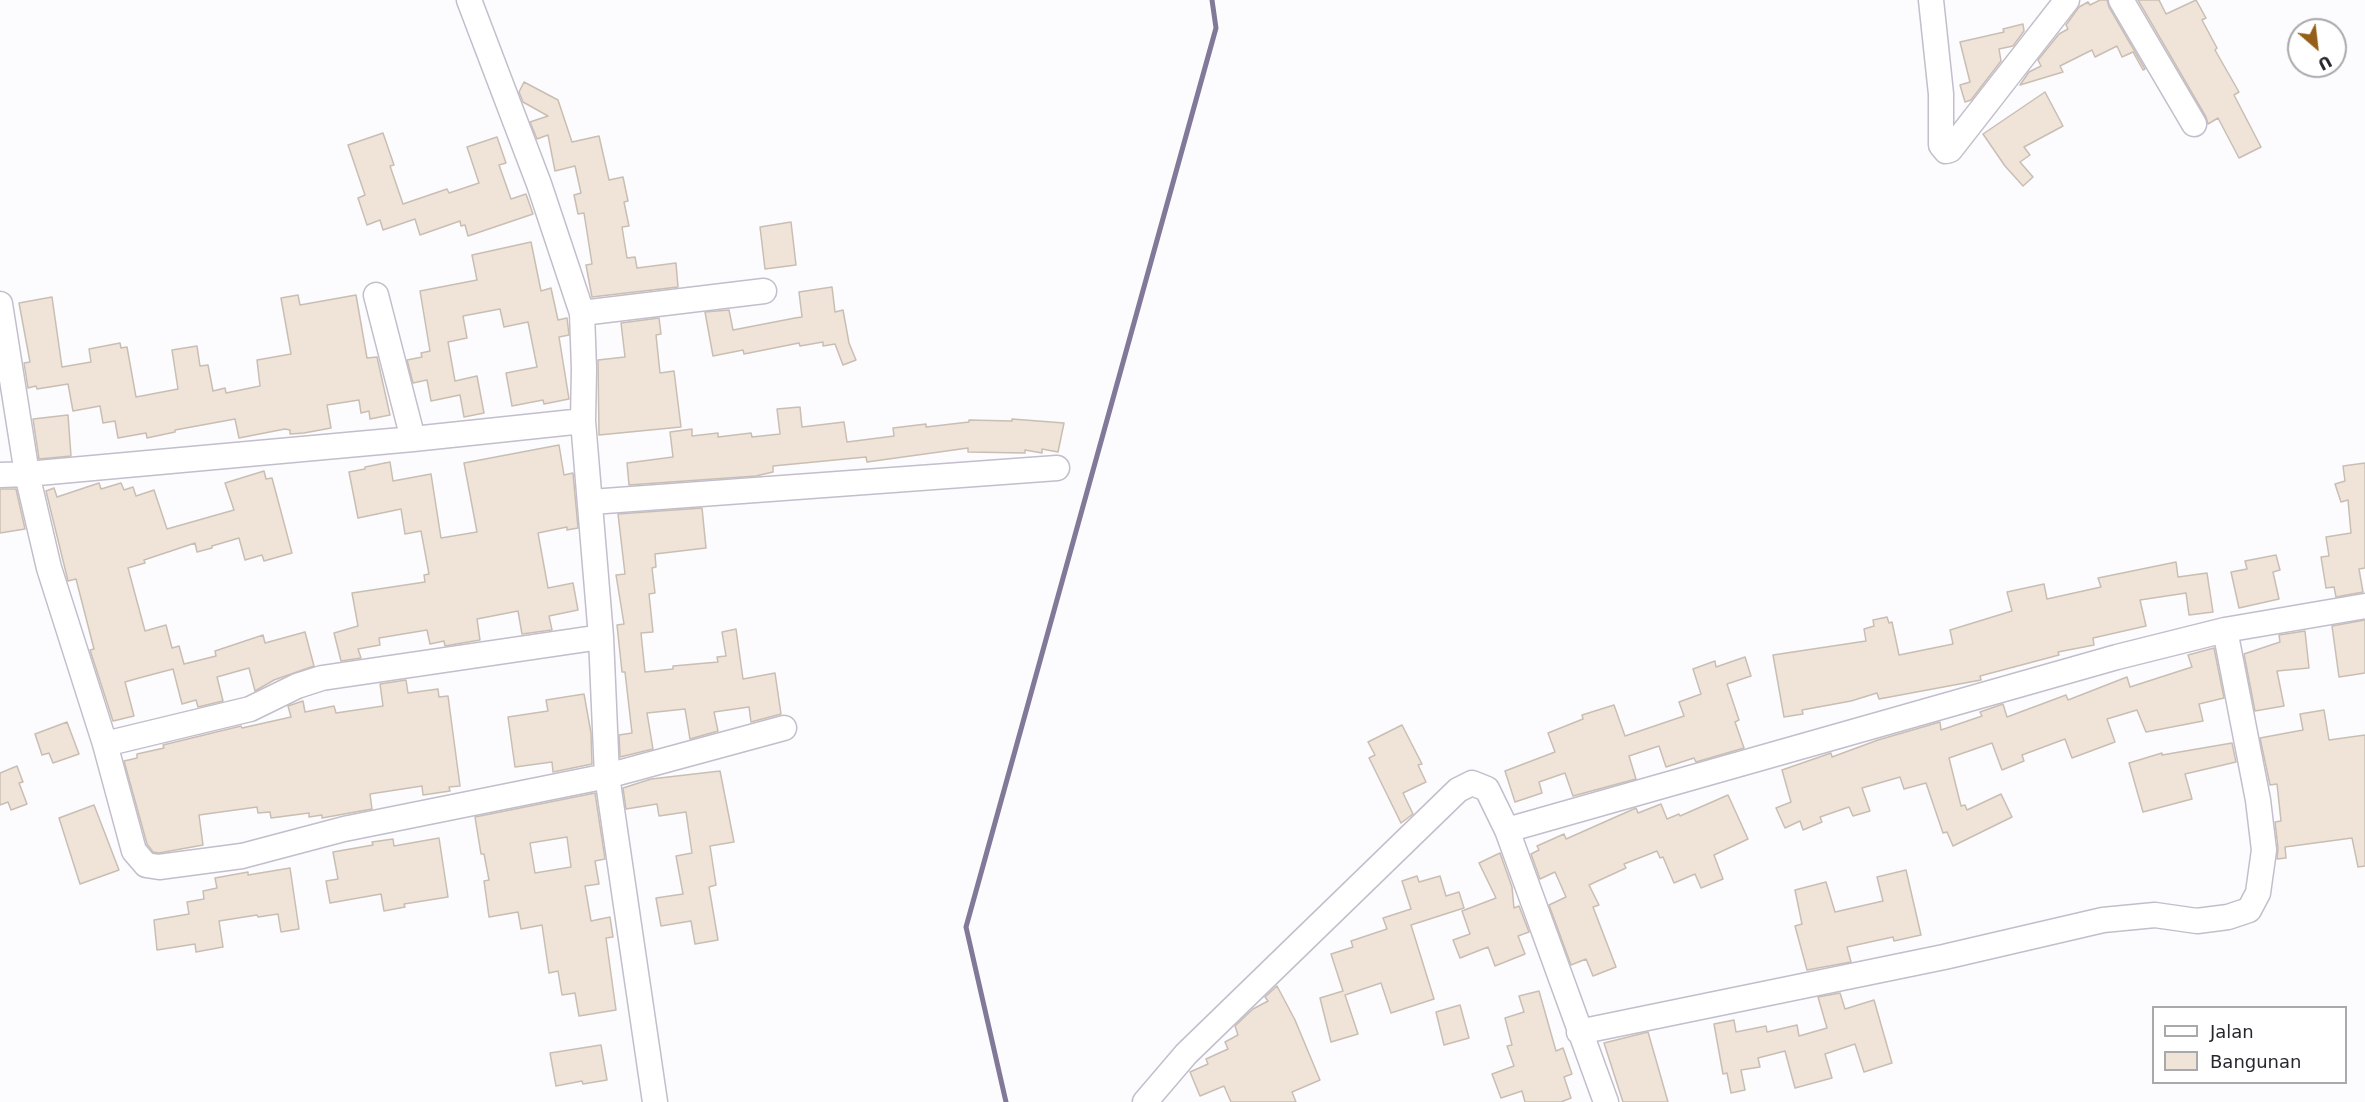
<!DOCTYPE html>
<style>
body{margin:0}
#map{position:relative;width:2365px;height:1102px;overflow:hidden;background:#fcfbfe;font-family:"DejaVu Sans",sans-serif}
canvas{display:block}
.legend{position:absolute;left:2152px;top:1006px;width:195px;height:78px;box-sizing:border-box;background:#fff;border:2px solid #a9a9ab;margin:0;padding:8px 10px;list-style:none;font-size:18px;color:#29272d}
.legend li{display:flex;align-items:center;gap:12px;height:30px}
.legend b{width:30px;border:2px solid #a9a9ab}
.north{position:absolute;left:2287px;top:18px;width:60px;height:60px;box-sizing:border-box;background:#fff;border:2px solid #a9a9ab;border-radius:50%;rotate:152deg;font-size:16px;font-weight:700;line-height:24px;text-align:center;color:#29272d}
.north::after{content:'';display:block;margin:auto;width:21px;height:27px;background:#965e18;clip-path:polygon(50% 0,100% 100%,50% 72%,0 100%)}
</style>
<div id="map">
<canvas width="2365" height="1102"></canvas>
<ul class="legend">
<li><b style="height:8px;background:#fff"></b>Jalan</li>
<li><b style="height:16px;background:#f0e4d9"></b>Bangunan</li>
</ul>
<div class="north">U</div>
</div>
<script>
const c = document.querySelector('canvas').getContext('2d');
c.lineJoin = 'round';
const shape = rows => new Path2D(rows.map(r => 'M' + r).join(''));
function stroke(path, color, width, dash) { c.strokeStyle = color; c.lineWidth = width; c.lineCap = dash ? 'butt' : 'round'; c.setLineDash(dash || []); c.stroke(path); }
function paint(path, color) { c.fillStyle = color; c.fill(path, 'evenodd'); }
const stream = shape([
 [1006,1102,966,927,1216,28,1212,0]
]);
const building = shape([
 [2100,0,2107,0,2109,7,2145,69,2143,70,2133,52,2122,57,2117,46,2095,57,2092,50,2060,66,2063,72,2020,85,2029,72,2041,66,2038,60,2059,34,2068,29,2066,25,2079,7,2088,2,2090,5,2100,0],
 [2138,0,2159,0,2166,14,2196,0,2206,18,2202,20,2217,48,2215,50,2239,92,2234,95,2261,147,2239,158,2218,118,2208,124,2206,117,2138,0],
 [2023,24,2024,31,2013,46,1999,49,2001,61,1971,100,1965,102,1960,85,1970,82,1960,42,2004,32,2003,29,2023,24],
 [524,82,558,100,572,142,599,136,609,180,623,177,628,201,624,202,629,226,622,227,627,258,635,257,637,268,676,263,678,287,592,297,586,265,592,264,584,213,578,214,574,195,581,193,575,166,555,171,548,135,537,139,530,122,548,116,523,102,519,92,524,82],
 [2045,92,2063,126,2024,147,2030,155,2020,162,2033,177,2023,186,2005,166,1983,134,2045,92],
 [383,133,394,165,390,166,403,204,447,189,449,193,479,183,467,147,497,137,506,163,499,165,511,199,526,194,533,214,468,236,465,225,461,226,460,221,420,235,415,219,383,230,380,220,367,225,358,198,365,195,348,145,383,133],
 [791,222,796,265,765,269,760,227,791,222],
 [531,242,541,291,551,288,558,320,567,318,569,335,559,337,569,399,544,404,543,400,512,406,506,373,537,367,528,322,504,327,500,309,463,316,467,338,448,342,455,381,477,376,484,413,464,417,460,395,431,401,427,380,413,383,407,360,422,357,421,353,430,351,420,291,477,280,472,255,531,242],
 [832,287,835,312,843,310,849,343,856,360,843,365,835,344,823,346,823,342,800,346,799,343,744,354,743,350,713,356,705,312,729,310,733,330,795,318,802,317,799,292,832,287],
 [298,295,300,305,356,295,367,358,377,357,390,415,370,419,369,411,361,413,359,400,327,405,331,428,304,433,290,434,290,430,285,429,239,438,235,419,175,430,175,432,147,438,146,433,118,438,115,421,103,423,100,406,73,411,68,384,37,389,36,386,28,388,24,363,30,362,19,303,52,297,62,367,91,362,89,349,120,343,121,348,127,347,136,397,178,389,172,350,197,346,200,366,208,365,213,391,225,388,226,393,260,386,257,360,291,354,281,298,298,295],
 [659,318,661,334,656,335,660,373,674,371,681,427,599,435,598,360,625,357,621,323,659,318],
 [800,407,802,427,844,422,847,442,894,436,893,428,926,424,926,427,969,422,969,420,1012,421,1012,419,1064,423,1058,452,1042,449,1042,453,1025,450,1025,453,968,452,968,448,867,462,866,457,773,466,773,472,756,476,629,485,627,463,673,457,670,432,692,429,692,436,718,433,718,437,751,433,752,437,780,434,777,409,800,407],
 [68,415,71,456,39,459,33,419,68,415],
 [559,445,564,475,573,473,578,528,567,530,567,527,538,533,548,588,573,583,578,610,549,616,552,630,522,634,518,611,477,619,480,640,445,646,444,641,430,644,427,630,379,638,380,645,358,649,361,658,341,661,334,633,358,626,352,593,425,582,424,575,429,574,421,531,405,534,401,509,358,518,349,472,365,469,365,467,390,462,393,481,431,474,441,538,477,532,464,463,559,445],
 [2365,463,2365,568,2359,569,2363,592,2336,597,2334,587,2326,588,2321,557,2329,556,2326,537,2351,533,2348,500,2341,502,2335,484,2345,481,2343,466,2365,463],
 [264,471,266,479,272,478,292,553,264,561,262,555,245,560,239,538,212,546,212,548,197,552,195,543,144,560,145,563,128,568,145,631,166,625,172,648,179,646,184,664,216,656,215,651,263,635,265,643,305,632,314,666,274,680,255,691,249,668,217,677,223,701,198,707,196,700,182,704,173,669,139,678,125,682,134,716,113,721,90,650,94,649,76,579,68,581,46,491,54,488,57,497,99,483,101,489,121,483,124,490,133,487,136,496,154,490,167,529,234,510,225,483,264,471],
 [0,489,16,489,25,529,0,533,0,489],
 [702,508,706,548,655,554,656,567,652,568,655,593,649,594,653,632,641,633,645,672,673,669,673,666,718,662,717,657,726,656,722,632,736,629,743,679,775,673,781,714,751,722,749,707,714,712,718,731,690,739,685,709,647,713,653,749,620,757,619,735,632,733,625,672,622,672,617,625,624,624,616,575,625,574,618,514,702,508],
 [2276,555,2280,570,2273,572,2279,599,2239,608,2231,572,2247,569,2245,561,2276,555],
 [2176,562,2178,577,2207,573,2213,612,2189,615,2186,593,2140,600,2146,626,2093,638,2094,645,2058,652,2059,655,1980,676,1981,680,1879,699,1877,693,1851,701,1802,710,1803,714,1784,717,1773,655,1866,641,1864,629,1874,626,1873,620,1887,617,1889,623,1892,622,1899,655,1953,644,1950,630,2012,611,2007,592,2044,584,2047,599,2101,587,2098,578,2176,562],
 [2365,620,2365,673,2339,677,2332,626,2365,620],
 [2305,631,2309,668,2277,671,2284,706,2255,711,2244,654,2280,642,2279,635,2305,631],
 [2214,648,2224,698,2199,704,2203,721,2146,732,2137,710,2107,719,2115,742,2072,758,2065,739,2022,755,2024,761,2002,770,1992,743,1949,758,1961,806,1965,805,1967,810,2001,794,2012,817,1953,846,1947,832,1943,833,1926,783,1904,789,1900,777,1862,788,1870,811,1853,816,1849,807,1820,817,1822,822,1803,830,1800,821,1785,828,1776,808,1791,802,1782,770,1831,753,1832,757,1878,740,1940,722,1941,730,1982,716,1980,712,2003,704,2007,717,2066,695,2068,700,2127,677,2130,687,2192,667,2188,655,2214,648],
 [1745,657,1751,676,1727,684,1739,720,1735,722,1744,748,1696,762,1694,758,1666,767,1659,746,1629,756,1636,779,1573,796,1565,773,1539,782,1542,793,1515,802,1505,771,1555,752,1548,733,1583,719,1582,715,1614,705,1625,736,1684,716,1679,702,1701,694,1693,669,1715,661,1716,667,1745,657],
 [406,680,408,693,438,689,439,697,448,696,460,786,449,787,450,791,423,795,422,786,370,794,372,809,322,818,322,815,309,817,309,813,271,818,270,812,258,813,257,807,199,815,203,845,159,853,153,852,147,844,124,761,137,758,137,754,164,748,163,745,241,726,242,728,291,717,288,706,303,701,305,712,334,706,336,713,383,706,380,684,406,680],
 [584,694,591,733,592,764,553,772,552,762,515,767,508,717,548,711,546,700,584,694],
 [2324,710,2329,740,2365,735,2365,866,2358,867,2352,838,2285,847,2286,858,2277,859,2278,848,2275,822,2281,821,2277,784,2270,785,2260,738,2303,730,2300,714,2324,710],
 [67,722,79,754,53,763,49,753,42,755,35,734,67,722],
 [1402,725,1422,764,1418,765,1426,782,1403,793,1413,814,1401,823,1369,758,1375,755,1368,742,1402,725],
 [2232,743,2236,762,2185,774,2192,799,2143,812,2129,763,2162,753,2162,755,2232,743],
 [17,766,23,782,19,783,27,804,11,810,8,802,0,805,0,773,17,766],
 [720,771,734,842,710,846,716,885,709,887,718,940,695,944,691,921,661,926,656,898,683,894,676,856,692,853,686,812,659,816,657,804,626,809,623,788,651,779,720,771],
 [595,793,605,859,595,861,599,884,585,886,591,921,610,917,613,937,606,938,616,1010,579,1016,575,993,562,995,558,971,549,973,542,925,521,929,518,912,489,917,484,881,489,880,484,854,481,854,475,817,595,793],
 [567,837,571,867,535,873,530,843,567,837],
 [1728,795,1748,839,1714,855,1723,879,1701,888,1695,874,1674,883,1663,857,1660,858,1657,851,1624,864,1626,868,1589,885,1599,905,1593,907,1616,967,1593,976,1586,959,1571,965,1549,905,1566,897,1555,872,1540,879,1531,854,1539,850,1537,846,1564,834,1566,839,1636,808,1638,813,1661,804,1667,819,1679,814,1680,816,1728,795],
 [94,805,119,870,80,884,59,818,94,805],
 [439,838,448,897,404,904,405,907,384,911,381,894,330,903,326,881,338,879,333,852,373,845,372,842,393,839,394,846,439,838],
 [1500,853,1512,887,1514,908,1519,906,1529,932,1518,936,1525,954,1495,966,1488,947,1460,958,1453,940,1470,934,1462,911,1496,898,1479,863,1500,853],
 [290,868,299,929,281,932,278,914,258,917,257,915,219,921,223,947,196,952,195,944,157,950,154,920,189,914,187,902,204,899,203,891,217,888,215,878,248,872,248,875,290,868],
 [1906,870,1921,935,1894,941,1893,937,1847,947,1851,962,1807,970,1795,926,1802,924,1795,890,1826,882,1835,912,1883,901,1877,877,1906,870],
 [1417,876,1419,882,1440,876,1446,896,1459,892,1464,908,1411,925,1434,999,1391,1013,1381,983,1345,995,1358,1034,1331,1042,1320,998,1343,991,1331,954,1353,947,1351,941,1387,929,1383,918,1411,909,1402,881,1417,876],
 [1277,986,1295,1020,1320,1080,1292,1092,1296,1102,1231,1102,1224,1086,1200,1096,1190,1072,1208,1064,1206,1059,1228,1049,1225,1042,1238,1035,1235,1026,1253,1009,1268,1001,1265,997,1277,986],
 [1539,991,1556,1051,1563,1048,1572,1074,1564,1077,1571,1098,1561,1102,1525,1102,1522,1091,1501,1098,1492,1074,1514,1066,1507,1046,1512,1045,1505,1018,1524,1012,1519,996,1539,991],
 [1840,993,1845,1009,1874,1000,1892,1063,1864,1072,1855,1044,1825,1054,1832,1078,1795,1088,1785,1051,1758,1058,1760,1067,1741,1070,1745,1090,1731,1093,1727,1073,1723,1074,1714,1024,1734,1020,1736,1032,1766,1026,1767,1032,1797,1025,1799,1036,1827,1028,1818,997,1840,993],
 [1460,1005,1469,1038,1444,1045,1436,1012,1460,1005],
 [1648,1032,1668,1102,1623,1102,1604,1043,1648,1032],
 [601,1045,607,1080,583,1084,582,1081,556,1086,550,1053,601,1045]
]);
const minor = shape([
 [469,0,539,184,582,313,584,369,583,421,601,637,607,776,655,1102],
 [1931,0,1941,94,1941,145,1946,151,1950,150,2067,0],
 [2121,0,2194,124],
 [376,295,413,439],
 [0,304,27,474,49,568,105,744,134,851,146,865,159,867,242,856,344,829,607,776,784,728],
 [582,313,764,291],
 [0,475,27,474,413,439,583,421],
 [591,502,1057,468],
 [105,744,250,709,297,686,322,678,601,637],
 [1579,1032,1944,957,2103,920,2155,915,2197,921,2228,917,2249,910,2258,893,2264,850,2258,800,2225,630],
 [1145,1102,1186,1054,1458,790,1472,783,1487,789,1507,830],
 [1606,1102,1507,830,2117,657,2225,630,2365,606]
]);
stroke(stream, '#827999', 5);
paint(building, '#f0e4d9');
stroke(building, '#c9beb3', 1.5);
stroke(minor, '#c2becc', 27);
stroke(minor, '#fff', 24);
</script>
